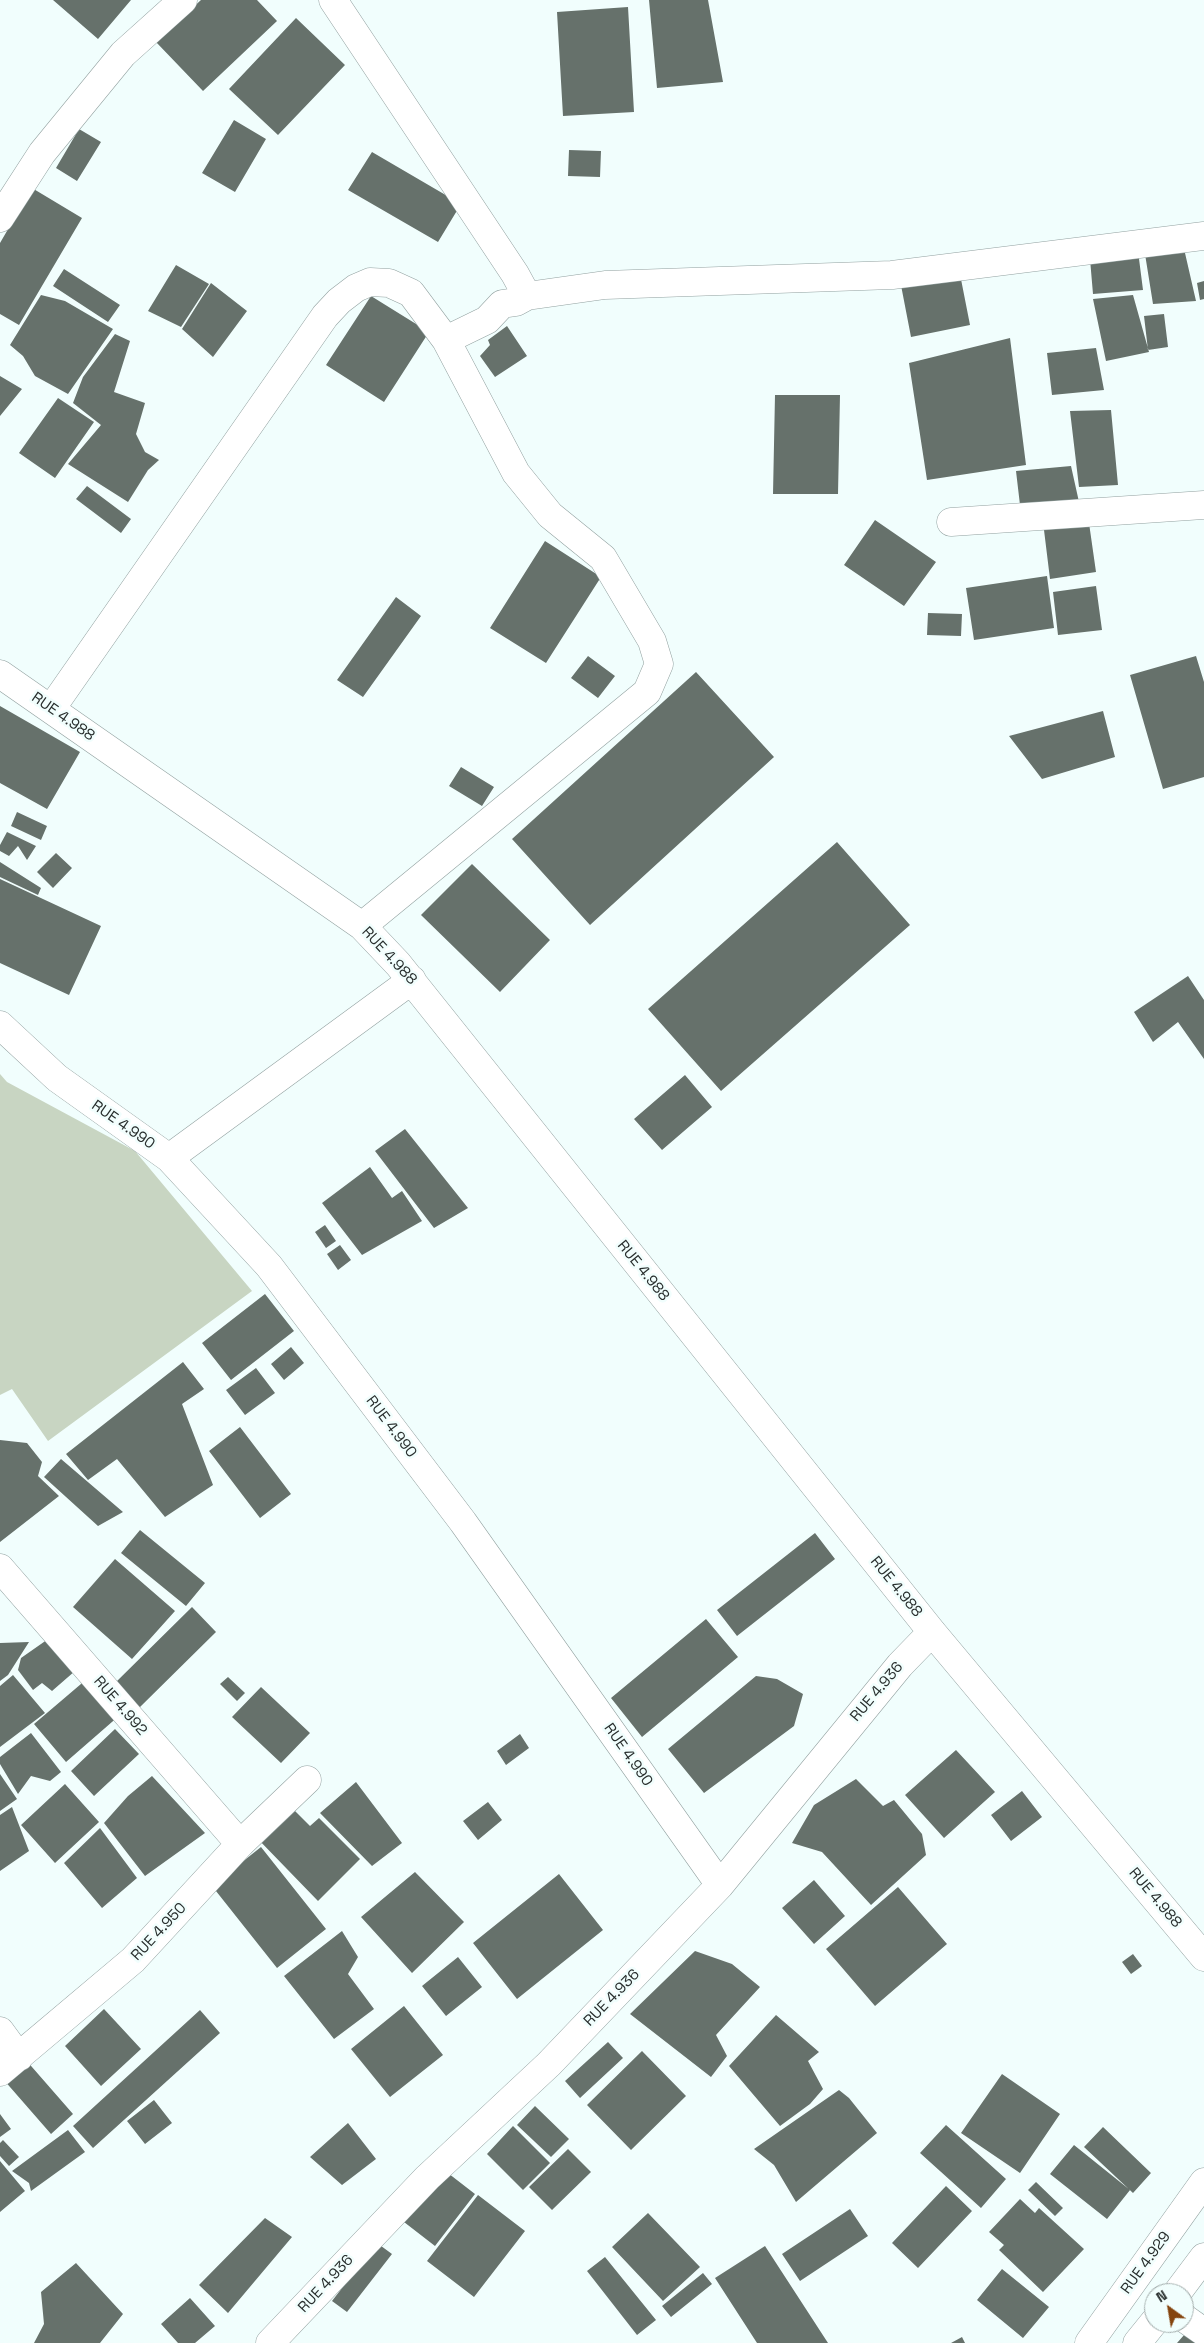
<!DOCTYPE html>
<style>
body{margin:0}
#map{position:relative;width:1204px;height:2343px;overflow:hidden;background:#f1fefd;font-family:"Space Grotesk",sans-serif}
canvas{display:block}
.north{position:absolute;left:1144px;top:2283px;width:50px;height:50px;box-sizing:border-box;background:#f1fefd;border:1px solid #a1abaa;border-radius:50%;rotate:328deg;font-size:14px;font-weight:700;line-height:20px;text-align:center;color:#282e2d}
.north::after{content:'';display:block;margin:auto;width:18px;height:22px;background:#85440e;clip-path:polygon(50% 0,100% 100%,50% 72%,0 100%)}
</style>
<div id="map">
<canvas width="1204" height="2343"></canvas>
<div class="north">N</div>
</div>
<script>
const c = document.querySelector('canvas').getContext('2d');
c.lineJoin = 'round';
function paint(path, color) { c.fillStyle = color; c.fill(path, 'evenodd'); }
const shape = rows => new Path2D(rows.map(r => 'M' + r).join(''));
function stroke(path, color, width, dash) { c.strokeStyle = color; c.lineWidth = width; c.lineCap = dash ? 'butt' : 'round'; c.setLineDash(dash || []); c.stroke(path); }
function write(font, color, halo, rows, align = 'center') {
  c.font = font + ' "Space Grotesk",sans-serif'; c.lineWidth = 5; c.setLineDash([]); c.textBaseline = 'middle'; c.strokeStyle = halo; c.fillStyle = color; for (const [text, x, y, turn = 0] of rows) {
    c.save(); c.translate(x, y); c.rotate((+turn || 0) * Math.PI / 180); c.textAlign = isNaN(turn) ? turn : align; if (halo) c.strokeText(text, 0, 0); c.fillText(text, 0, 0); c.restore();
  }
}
const green = shape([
 [0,1074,7,1082,135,1151,252,1291,48,1441,12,1389,0,1395]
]);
const building = shape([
 [53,0,131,0,98,39],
 [201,0,257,0,277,21,203,91,156,42],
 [649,0,708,0,723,82,657,88],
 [628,7,634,112,563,116,557,12],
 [296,18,345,65,278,135,229,89],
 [234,120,266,139,235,192,202,173],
 [79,129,101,142,77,181,56,168],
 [569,150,601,151,600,177,568,176],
 [372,152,461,204,438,242,348,190],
 [32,188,82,218,19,325,0,314,0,243],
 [1138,251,1143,290,1093,294,1090,259],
 [1185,253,1196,301,1153,304,1145,254],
 [176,265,209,284,181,327,148,311],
 [64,269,120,305,108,322,53,286],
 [959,269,970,325,911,337,900,280],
 [1204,281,1204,299,1200,300,1197,283],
 [211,283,247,311,213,357,182,329],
 [41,295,65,301,113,329,68,394,35,376,23,356,10,345],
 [1133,295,1149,352,1106,361,1093,299],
 [371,296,429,332,384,402,326,365],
 [1164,314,1168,347,1148,350,1144,316],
 [507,326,527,356,495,377,480,356,490,345,488,340],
 [115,334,130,341,114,392,145,403,136,434,145,452,159,460,148,470,128,502,68,464,101,425,73,403,83,377],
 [1010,338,1026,465,927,480,909,363],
 [1096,348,1104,390,1052,395,1047,353],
 [0,376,22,389,0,416],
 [775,395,840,395,838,494,773,494],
 [58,398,94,422,55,478,19,453],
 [1111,410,1118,485,1079,487,1070,411],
 [1071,466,1079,502,1020,505,1016,471],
 [87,486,131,519,121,533,76,499],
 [875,520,936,562,904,606,844,565],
 [1089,523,1096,572,1050,579,1044,530],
 [545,541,601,577,546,663,490,628],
 [1047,576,1054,628,974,640,966,588],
 [1096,586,1102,630,1058,635,1053,592],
 [396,597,421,616,363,697,337,680],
 [928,613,962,614,961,636,927,635],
 [588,656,615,676,598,698,571,678],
 [1196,656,1204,682,1204,777,1163,789,1130,675],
 [696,672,774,757,590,925,512,839],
 [0,706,80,752,47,809,0,783],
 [1103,711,1115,757,1042,779,1009,736],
 [461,767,494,787,482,806,449,786],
 [17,812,47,826,41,840,11,826],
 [7,832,36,846,27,860,18,846,9,856,0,851,0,845],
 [837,842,910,925,721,1091,648,1009],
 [56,853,72,868,53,888,37,872],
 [0,862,41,888,38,895,0,877],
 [472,864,550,940,500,992,421,915],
 [0,879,101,926,69,995,0,963],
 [1188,976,1204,1000,1204,1059,1178,1022,1153,1042,1134,1012],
 [685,1075,712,1107,662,1150,634,1119],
 [405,1129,468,1208,434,1228,375,1151],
 [370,1167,392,1198,402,1191,422,1221,362,1255,322,1203],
 [325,1225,336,1241,326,1248,315,1232],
 [340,1245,351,1260,338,1270,327,1254],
 [265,1294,294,1331,231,1380,202,1343],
 [291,1347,304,1363,284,1380,271,1364],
 [183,1362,204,1389,182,1404,213,1485,165,1517,117,1459,88,1480,66,1454],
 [256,1368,275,1393,245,1415,226,1390],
 [240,1427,291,1494,260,1518,209,1451],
 [0,1440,27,1443,42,1462,38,1476,59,1496,0,1542],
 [61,1459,123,1512,98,1526,44,1477],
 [140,1530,205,1583,186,1606,121,1553],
 [815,1533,835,1559,737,1636,717,1610],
 [115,1559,175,1611,132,1659,73,1607],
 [192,1607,216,1632,139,1708,115,1683],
 [706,1619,738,1657,642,1737,611,1698],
 [51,1637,75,1671,52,1691,42,1683,33,1690,18,1670,21,1658],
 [29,1642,8,1675,0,1681,0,1643],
 [13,1675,45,1713,0,1747,0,1686],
 [756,1676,777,1679,803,1694,794,1726,704,1793,668,1749],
 [228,1677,245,1693,237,1701,220,1684],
 [88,1678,120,1715,66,1762,34,1724],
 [261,1687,310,1733,281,1763,232,1717],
 [115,1729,139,1754,94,1796,71,1771],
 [31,1733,61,1772,50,1781,31,1776,18,1794,0,1764,0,1757],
 [520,1734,529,1748,506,1765,497,1751],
 [956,1750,995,1792,944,1838,905,1795],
 [0,1774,17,1799,0,1811],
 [152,1776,205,1833,145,1876,104,1823,128,1796],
 [856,1779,883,1806,894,1800,922,1834,926,1855,871,1905,822,1852,792,1843,814,1805],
 [356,1782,402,1843,372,1866,320,1813],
 [65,1784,99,1822,55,1863,21,1825],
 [1022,1791,1042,1817,1011,1841,991,1815],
 [488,1802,502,1820,478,1840,463,1821],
 [289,1805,310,1826,319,1818,360,1859,318,1901,255,1836],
 [12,1807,29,1851,0,1871,0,1815],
 [100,1828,137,1878,102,1908,64,1863],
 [261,1847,326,1929,277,1968,212,1886],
 [415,1872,464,1922,412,1973,361,1917],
 [559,1874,603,1930,517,1999,473,1943],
 [814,1880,845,1916,814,1944,782,1908],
 [898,1887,947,1944,875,2006,826,1949],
 [342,1931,358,1957,348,1974,374,2009,334,2039,284,1976],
 [695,1951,732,1964,760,1987,716,2035,727,2056,711,2077,630,2014],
 [1133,1954,1142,1966,1131,1974,1122,1962],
 [458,1957,482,1987,446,2016,422,1986],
 [404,2006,443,2055,390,2097,351,2049],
 [104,2009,141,2049,101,2086,65,2046],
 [200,2010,220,2033,93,2148,73,2126],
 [776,2015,819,2052,808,2061,823,2089,810,2104,780,2126,729,2066],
 [608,2042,623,2058,580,2098,565,2081],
 [642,2051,686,2096,631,2150,587,2105],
 [25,2059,73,2114,51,2134,3,2079],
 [1002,2074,1060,2114,1020,2173,961,2133],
 [839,2090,849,2098,877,2133,796,2202,774,2165,754,2149],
 [154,2100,172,2123,145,2144,127,2121],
 [535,2106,569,2139,551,2157,517,2125],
 [0,2114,11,2129,0,2137],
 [348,2123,376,2159,342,2185,310,2157],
 [946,2125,1006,2179,981,2208,920,2153],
 [513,2126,550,2163,523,2190,487,2154],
 [1103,2127,1151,2173,1133,2193,1084,2147],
 [68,2130,85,2152,31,2191,29,2183,12,2171],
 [3,2140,19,2157,9,2166,0,2156,0,2143],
 [1074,2145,1130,2190,1107,2219,1050,2174],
 [568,2149,591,2172,552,2210,529,2187],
 [0,2161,25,2191,0,2212],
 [444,2170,475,2194,435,2246,404,2222],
 [1036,2182,1063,2208,1055,2216,1028,2190],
 [946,2186,972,2211,918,2268,892,2243],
 [478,2195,525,2231,474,2297,427,2261],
 [1020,2199,1035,2213,1039,2208,1084,2249,1043,2292,999,2250,1004,2245,989,2232],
 [850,2209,868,2236,800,2281,782,2254],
 [648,2213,700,2267,663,2301,612,2247],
 [265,2218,292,2237,228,2313,199,2285],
 [377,2243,392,2254,347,2312,332,2301],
 [765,2246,828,2343,757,2343,715,2278],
 [605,2257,656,2320,637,2335,587,2271],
 [76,2263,123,2314,100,2343,34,2343,44,2324,41,2292],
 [1002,2269,1049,2307,1023,2338,977,2300],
 [703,2273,712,2284,671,2317,662,2306],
 [190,2298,215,2326,195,2343,178,2343,161,2324],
 [1192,2326,1204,2343,1177,2343],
 [962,2337,965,2343,951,2343]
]);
const minor = shape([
 [333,0,515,274,527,296],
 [0,218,42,153,123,54,183,0],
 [446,340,487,320,502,304,516,302,527,296,605,285,892,275,1204,236],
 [951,522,1204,505],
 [0,674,362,926,398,964,932,1632,1204,1957],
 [51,709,325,316,339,301,356,288,370,282,389,283,411,293,446,340,516,473,550,515,603,558,652,641,659,664,647,692,362,926],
 [0,1025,57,1078,169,1158,269,1266,463,1522,720,1885],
 [169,1158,412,980],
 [0,1568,240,1844],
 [0,2031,19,2057],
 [0,2072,133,1960,240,1844,307,1780],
 [1184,2318,1204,2332],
 [270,2343,427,2178,549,2064,720,1885,900,1665,932,1632]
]);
const major = shape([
 [1177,2293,1204,2257],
 [1089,2343,1204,2182],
 [1137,2343,1154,2322]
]);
const streetNames = [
 ["RUE 4.988",63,717,35],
 ["RUE 4.988",389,956,47],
 ["RUE 4.990",123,1125,35],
 ["RUE 4.988",643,1271,51],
 ["RUE 4.990",391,1427,53],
 ["RUE 4.988",896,1587,51],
 ["RUE 4.936",877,1692,-50],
 ["RUE 4.992",120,1706,49],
 ["RUE 4.990",628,1755,55],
 ["RUE 4.988",1155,1898,50],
 ["RUE 4.950",159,1932,-47],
 ["RUE 4.936",612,1998,-46],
 ["RUE 4.929",1146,2263,-54],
 ["RUE 4.936",326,2284,-47]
];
paint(green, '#c8d5c2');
paint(building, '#66716b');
stroke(minor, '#92a1a0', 29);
stroke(major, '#92a1a0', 29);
stroke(minor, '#fff', 28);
stroke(major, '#fff', 28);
write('15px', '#282e2d', '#f1fefd', streetNames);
</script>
